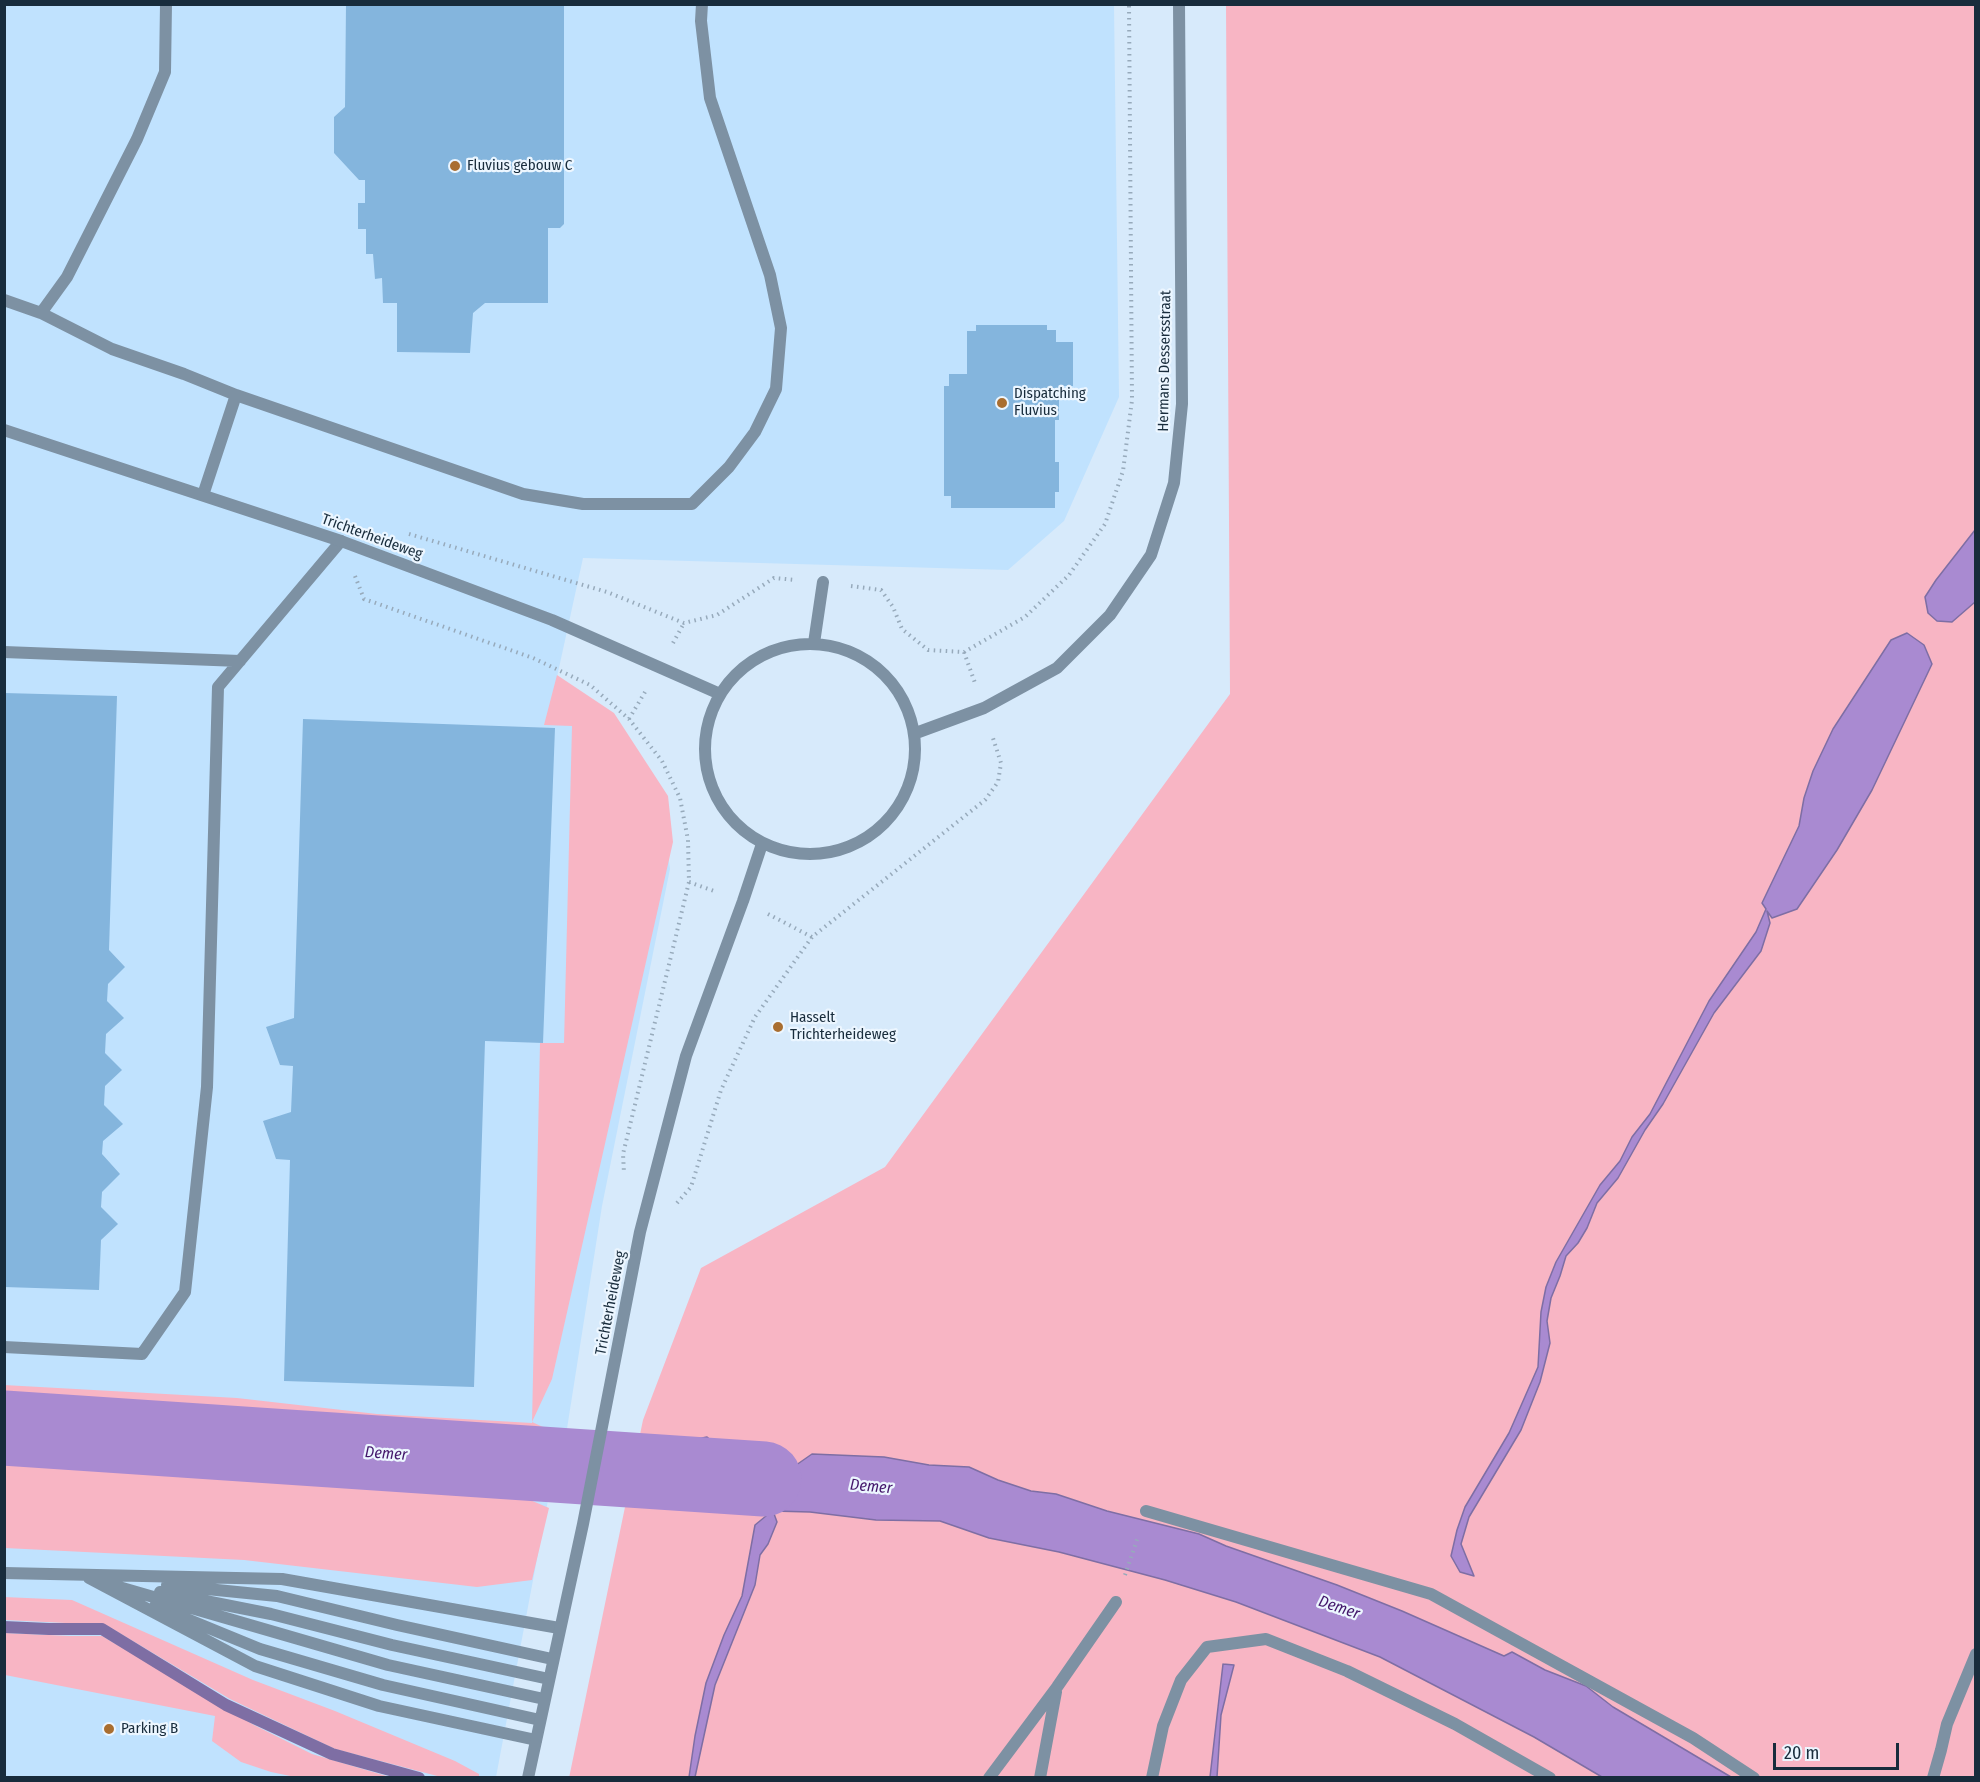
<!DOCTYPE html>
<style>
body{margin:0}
#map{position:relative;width:1980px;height:1782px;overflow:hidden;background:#d7eafb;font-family:"Fira Sans Condensed",sans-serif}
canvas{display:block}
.frame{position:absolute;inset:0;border:6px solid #182c3c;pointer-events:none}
.scale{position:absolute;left:1773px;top:1743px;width:126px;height:27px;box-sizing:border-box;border:3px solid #182c3c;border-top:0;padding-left:8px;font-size:18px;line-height:21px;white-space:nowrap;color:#182c3c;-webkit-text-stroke:4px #ecf6ff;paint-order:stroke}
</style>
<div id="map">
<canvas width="1980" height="1782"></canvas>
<div class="frame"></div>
<div class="scale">20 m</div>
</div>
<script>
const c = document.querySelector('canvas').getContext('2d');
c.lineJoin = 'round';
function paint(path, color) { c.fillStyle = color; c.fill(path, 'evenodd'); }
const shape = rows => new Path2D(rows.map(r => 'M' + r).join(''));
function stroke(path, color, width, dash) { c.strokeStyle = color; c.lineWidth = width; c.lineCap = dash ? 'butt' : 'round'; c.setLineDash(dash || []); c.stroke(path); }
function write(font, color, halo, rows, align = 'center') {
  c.font = font + ' "Fira Sans Condensed",sans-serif'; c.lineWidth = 4.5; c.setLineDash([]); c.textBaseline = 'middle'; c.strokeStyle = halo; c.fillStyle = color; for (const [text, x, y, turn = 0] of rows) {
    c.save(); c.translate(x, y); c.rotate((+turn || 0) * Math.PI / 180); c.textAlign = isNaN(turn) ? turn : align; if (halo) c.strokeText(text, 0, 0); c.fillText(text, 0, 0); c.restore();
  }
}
const built = shape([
 [4,5,1114,5,1119,397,1064,521,1008,570,583,558,557,677,661,800,670,869,602,1206,566,1435,5,1393],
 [4,1447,552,1479,496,1777,5,1777]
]);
const green = shape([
 [1226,5,1975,5,1975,1777,569,1778,643,1420,701,1268,885,1167,1230,694],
 [557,675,614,713,668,796,673,842,552,1379,532,1422,563,1436,494,1446,5,1414,4,1385,237,1398,377,1414,532,1423,540,1043,564,1043,572,726,544,725],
 [5,1449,490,1483,549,1508,532,1580,477,1587,244,1560,5,1548],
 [4,1597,72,1600,253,1680,335,1711,455,1761,479,1774,479,1777,441,1777,335,1749,230,1699,106,1625,5,1620],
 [4,1633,70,1636,102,1636,254,1725,312,1754,390,1777,300,1778,271,1772,241,1762,212,1741,215,1716,5,1675]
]);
const water = shape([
 [1975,530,1975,602,1952,622,1937,621,1928,613,1925,597,1936,580,1975,530],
 [1907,633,1924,645,1932,664,1872,790,1837,850,1797,909,1772,918,1767,911,1770,923,1761,951,1714,1013,1663,1104,1645,1130,1618,1178,1597,1203,1587,1228,1578,1243,1566,1256,1560,1276,1551,1298,1547,1321,1550,1343,1540,1382,1521,1430,1469,1517,1461,1544,1474,1576,1460,1572,1451,1556,1457,1530,1465,1507,1509,1433,1538,1367,1541,1312,1546,1287,1556,1262,1600,1185,1620,1161,1632,1137,1650,1114,1709,1001,1756,932,1766,909,1762,903,1799,826,1804,798,1813,771,1833,729,1891,640,1907,633],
 [707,1437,725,1452,759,1468,789,1470,812,1454,884,1457,929,1465,969,1467,998,1480,1031,1491,1056,1494,1107,1511,1199,1534,1226,1546,1337,1585,1402,1611,1504,1656,1512,1652,1545,1670,1586,1686,1613,1707,1731,1777,1602,1777,1534,1737,1380,1657,1236,1602,1165,1580,1059,1552,989,1538,940,1521,876,1520,810,1512,773,1511,777,1522,768,1544,760,1555,755,1585,715,1685,695,1777,689,1777,695,1736,706,1683,724,1635,742,1596,755,1525,772,1511,686,1508,650,1504,672,1444,707,1437],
 [1223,1664,1234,1665,1221,1715,1217,1777,1210,1777,1223,1664]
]);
const stream = shape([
 [4,1627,49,1629,102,1629,226,1705,332,1754,419,1778]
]);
const river = shape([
 [4,1428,764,1479]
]);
const building = shape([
 [346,4,564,4,564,224,560,228,548,228,548,303,485,303,473,313,470,353,397,352,397,303,383,303,382,278,375,279,373,254,366,254,366,229,358,229,358,203,365,203,365,180,359,180,334,153,334,117,345,107],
 [976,325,1047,325,1047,330,1056,330,1056,342,1073,342,1073,386,1059,386,1059,420,1055,420,1055,462,1059,462,1059,492,1055,492,1055,508,951,508,951,496,944,496,944,386,949,386,949,374,967,374,967,331,976,331],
 [4,693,117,696,109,950,125,967,108,984,107,1001,124,1018,106,1034,105,1053,122,1070,105,1086,104,1105,123,1124,103,1141,102,1154,120,1174,102,1192,101,1207,118,1224,101,1240,99,1290,4,1287],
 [303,719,555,728,543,1043,485,1041,474,1387,284,1381,290,1160,276,1159,263,1121,291,1112,293,1066,280,1065,266,1027,294,1018]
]);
const path = shape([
 [409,534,607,592,684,623,717,615,774,578,796,580],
 [355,576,364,599,533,658,590,685,629,719,662,761,680,798,688,840,689,882,623,1154,624,1173],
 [851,586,881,590,893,607,902,629,928,650,964,652,1025,617,1069,575,1105,524,1123,471,1132,400,1129,4],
 [673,643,684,623],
 [964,652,975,683],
 [629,719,645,692],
 [689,882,717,892],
 [768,914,812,937],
 [677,1203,691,1187,721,1090,755,1017,812,937,985,800,998,782,1001,763,992,735],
 [1125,1575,1138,1537]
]);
const lane = shape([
 [166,4,165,72,137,139,67,277,41,313,112,349,184,374,236,395],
 [4,300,41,313],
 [203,495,236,395,523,494,583,504,692,504,729,467,755,432,776,389,781,328,770,275,710,98,701,21,702,4],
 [4,652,240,661],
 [4,1347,142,1354,185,1292,207,1087,218,687,341,541],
 [1146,1511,1431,1594,1693,1738,1754,1778],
 [4,1573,282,1579,559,1628],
 [89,1578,255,1666,379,1706,536,1740],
 [112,1585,388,1665,544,1699],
 [167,1585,277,1596,397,1625,552,1659],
 [160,1592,271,1614,392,1645,549,1679],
 [155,1606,260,1649,383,1685,540,1720],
 [989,1778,1057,1687,1116,1602],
 [1040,1778,1056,1692],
 [1152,1778,1163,1726,1181,1680,1207,1647,1266,1639,1347,1671,1455,1724,1550,1778],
 [1933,1778,1941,1750,1947,1724,1976,1654]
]);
const street = shape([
 [4,430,341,541,552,620,720,694],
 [814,643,823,582],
 '705 749a105 105 0 1 1 210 0a105 105 0 1 1-210 0Z',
 [916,733,984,708,1057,668,1110,615,1151,555,1174,483,1182,404,1179,4],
 [528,1778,583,1524,640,1232,686,1056,743,901,762,844]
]);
const markers = [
 [455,166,6,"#a96e30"],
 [1002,403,6,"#a96e30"],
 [778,1027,6,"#a96e30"],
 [109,1729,6,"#a96e30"]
];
const poiNames = [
 ["Fluvius gebouw C",467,166],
 ["Dispatching",1014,394],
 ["Fluvius",1014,411],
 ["Hasselt",790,1018],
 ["Trichterheideweg",790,1035],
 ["Parking B",121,1729]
];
const streetNames = [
 ["Hermans Dessersstraat",1165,361,-89],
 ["Trichterheideweg",372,537,20],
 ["Trichterheideweg",611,1303,-79]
];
const waterNames = [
 ["Demer",386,1454,4],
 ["Demer",871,1487,5],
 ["Demer",1339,1608,19]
];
paint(built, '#c0e2fe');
paint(green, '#f8b5c4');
paint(water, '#a98ad1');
stroke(water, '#7e6ea4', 1.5);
stroke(stream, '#7e6ea4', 12);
stroke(river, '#a98ad1', 75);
paint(building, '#84b5dd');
stroke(path, '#97aabb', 4, [1.5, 4.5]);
stroke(lane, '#7d91a3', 12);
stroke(street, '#7d91a3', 12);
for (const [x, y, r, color] of markers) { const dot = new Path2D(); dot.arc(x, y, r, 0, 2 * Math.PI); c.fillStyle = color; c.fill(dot); stroke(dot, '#ecf6ff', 2); }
write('15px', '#182c3c', '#ecf6ff', poiNames, 'left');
write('15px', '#182c3c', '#ecf6ff', streetNames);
write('italic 16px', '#44176b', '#ecf6ff', waterNames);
</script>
